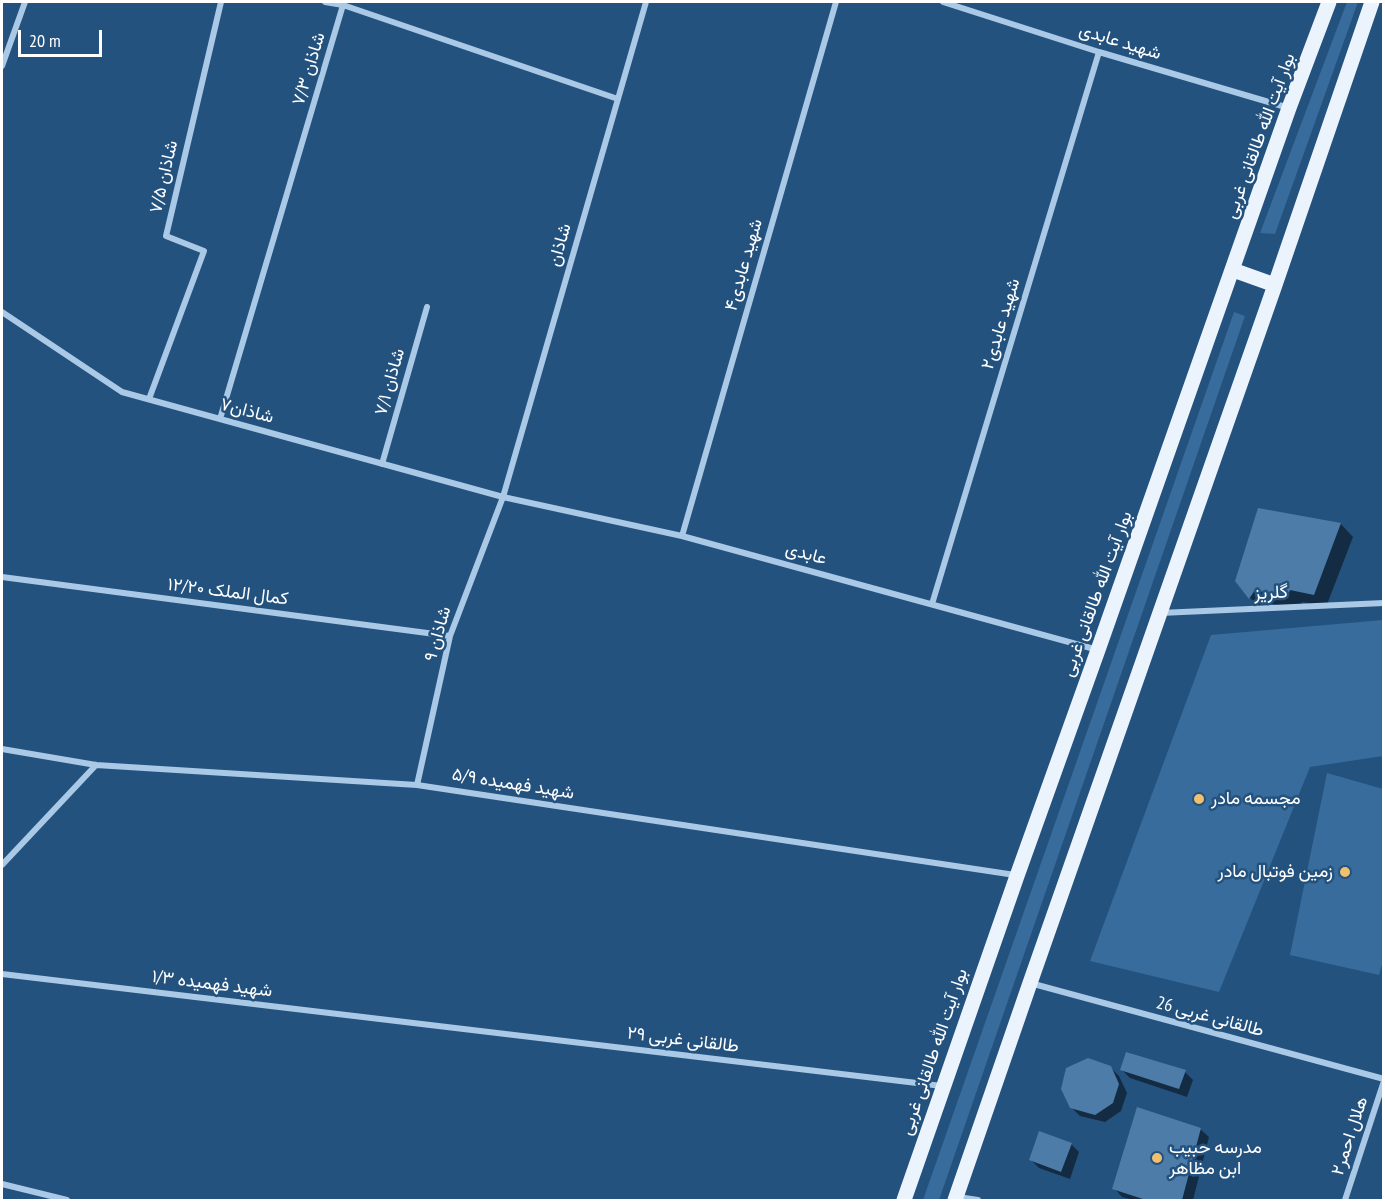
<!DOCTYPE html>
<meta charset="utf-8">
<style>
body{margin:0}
#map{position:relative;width:1385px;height:1202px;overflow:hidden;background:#24527e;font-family:"PT Sans Narrow",sans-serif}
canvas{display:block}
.frame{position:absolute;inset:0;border:3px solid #fff;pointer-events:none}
.scale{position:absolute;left:18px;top:30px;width:84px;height:27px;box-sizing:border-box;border:3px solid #fff;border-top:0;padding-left:8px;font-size:18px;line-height:21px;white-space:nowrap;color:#fff;-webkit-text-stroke:4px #24527e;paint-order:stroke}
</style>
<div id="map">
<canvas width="1385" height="1202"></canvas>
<div class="frame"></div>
<div class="scale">20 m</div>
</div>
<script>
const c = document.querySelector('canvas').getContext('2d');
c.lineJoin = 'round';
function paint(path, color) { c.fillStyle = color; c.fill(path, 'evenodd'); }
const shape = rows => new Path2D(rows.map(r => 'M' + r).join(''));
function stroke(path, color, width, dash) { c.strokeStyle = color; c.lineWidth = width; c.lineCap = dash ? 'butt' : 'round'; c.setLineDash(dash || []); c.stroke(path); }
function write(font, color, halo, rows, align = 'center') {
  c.font = font + ' "PT Sans Narrow",Vazirmatn,sans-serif'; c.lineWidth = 5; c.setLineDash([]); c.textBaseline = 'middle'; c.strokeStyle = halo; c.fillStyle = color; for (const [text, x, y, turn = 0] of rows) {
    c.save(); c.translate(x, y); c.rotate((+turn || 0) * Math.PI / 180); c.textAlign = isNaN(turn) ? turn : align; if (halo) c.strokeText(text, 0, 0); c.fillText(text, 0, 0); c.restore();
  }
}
const green = shape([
 [1347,2,1358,2,1275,234,1260,233],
 [1234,312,1245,316,939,1200,923,1200],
 [1383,620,1383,756,1310,767,1219,992,1090,961,1211,635],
 [1327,773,1383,789,1384,957,1379,975,1290,955]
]);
const shadow = shape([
 [1259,510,1341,524,1353,537,1326,607,1302,602,1299,610,1268,603,1263,610,1250,598,1237,580],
 [1110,1067,1119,1076,1127,1093,1121,1111,1105,1122,1080,1116,1071,1107],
 [1121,1069,1185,1072,1193,1080,1187,1097,1130,1078],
 [1200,1129,1209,1137,1193,1200,1133,1200,1122,1197,1114,1188],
 [1071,1144,1079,1152,1070,1179,1039,1168,1031,1160]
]);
const building = shape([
 [1258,508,1341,523,1314,595,1290,590,1287,598,1255,590,1249,599,1235,581],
 [1126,1052,1186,1070,1179,1089,1120,1070],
 [1088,1058,1111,1066,1119,1084,1113,1103,1095,1115,1070,1108,1061,1089,1066,1068],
 [1137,1107,1201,1128,1182,1200,1146,1200,1112,1189],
 [1039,1131,1072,1143,1061,1172,1029,1160]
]);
const minor = shape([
 [325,2,343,5],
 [943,2,1099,52,1289,108],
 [2,66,25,2],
 [2,312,122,392,503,497,682,536,1098,650],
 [149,399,204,251,166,236,221,2],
 [220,419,343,5,618,99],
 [382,464,427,307],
 [682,536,836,2],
 [2,577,450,636],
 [932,604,1099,52],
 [1160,613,1384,603],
 [2,749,96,765,417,785,1015,875],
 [417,785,450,636,503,497,646,2],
 [2,865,96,765],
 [2,974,942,1086],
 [1030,983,1384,1079],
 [2,1184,67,1200],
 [958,1197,978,1200],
 [1345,1200,1384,1081]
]);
const primary = shape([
 [1233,270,1275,285],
 [904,1200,1017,876,1098,650,1289,108,1329,2],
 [955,1200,1030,983,1275,285,1372,2]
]);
const markers = [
 [1199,799,6,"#f0c06e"],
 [1345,872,6,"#f0c06e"],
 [1157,1158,6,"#f0c06e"]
];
const streetNames = [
 ["شهید عابدی",1120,42,17],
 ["شاذان ۷/۳",309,69,-73],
 ["بوار آیت الله طالقانی غربی",1260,136,-70],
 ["شاذان ۷/۵",164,177,-77],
 ["شاذان",560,245,-74],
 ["شهید عابدی۴",744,265,-74],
 ["شهید عابدی۲",1001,324,-73],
 ["شاذان ۷/۱",390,382,-74],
 ["شاذان۷",247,411,15],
 ["عابدی",806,554,15],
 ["کمال الملک ۱۲/۲۰",228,592,7],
 ["گلریز",1271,593,-3],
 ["بوار آیت الله طالقانی غربی",1097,594,-70],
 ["شاذان ۹",438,634,-74],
 ["شهید فهمیده ۵/۹",513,784,9],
 ["شهید فهمیده ۱/۳",212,984,7],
 ["طالقانی غربی 26",1210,1017,15],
 ["طالقانی غربی ۲۹",683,1040,7],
 ["بوار آیت الله طالقانی غربی",934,1052,-71],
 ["هلال احمر۲",1350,1136,-72]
];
const poiNames = [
 ["مجسمه مادر",1211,799],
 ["زمین فوتبال مادر",1333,872,"right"],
 ["مدرسه حبیب",1169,1148],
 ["ابن مظاهر",1169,1169]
];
paint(green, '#386c9c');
paint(shadow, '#0007');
paint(building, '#4c7ca7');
stroke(minor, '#aac9e6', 6);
stroke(primary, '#ebf3fd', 15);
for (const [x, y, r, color] of markers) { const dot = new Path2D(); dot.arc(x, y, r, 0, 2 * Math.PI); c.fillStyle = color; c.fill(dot); stroke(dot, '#24527e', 2); }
write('18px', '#fff', '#24527e', streetNames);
write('18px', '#fff', '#24527e', poiNames, 'left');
</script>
